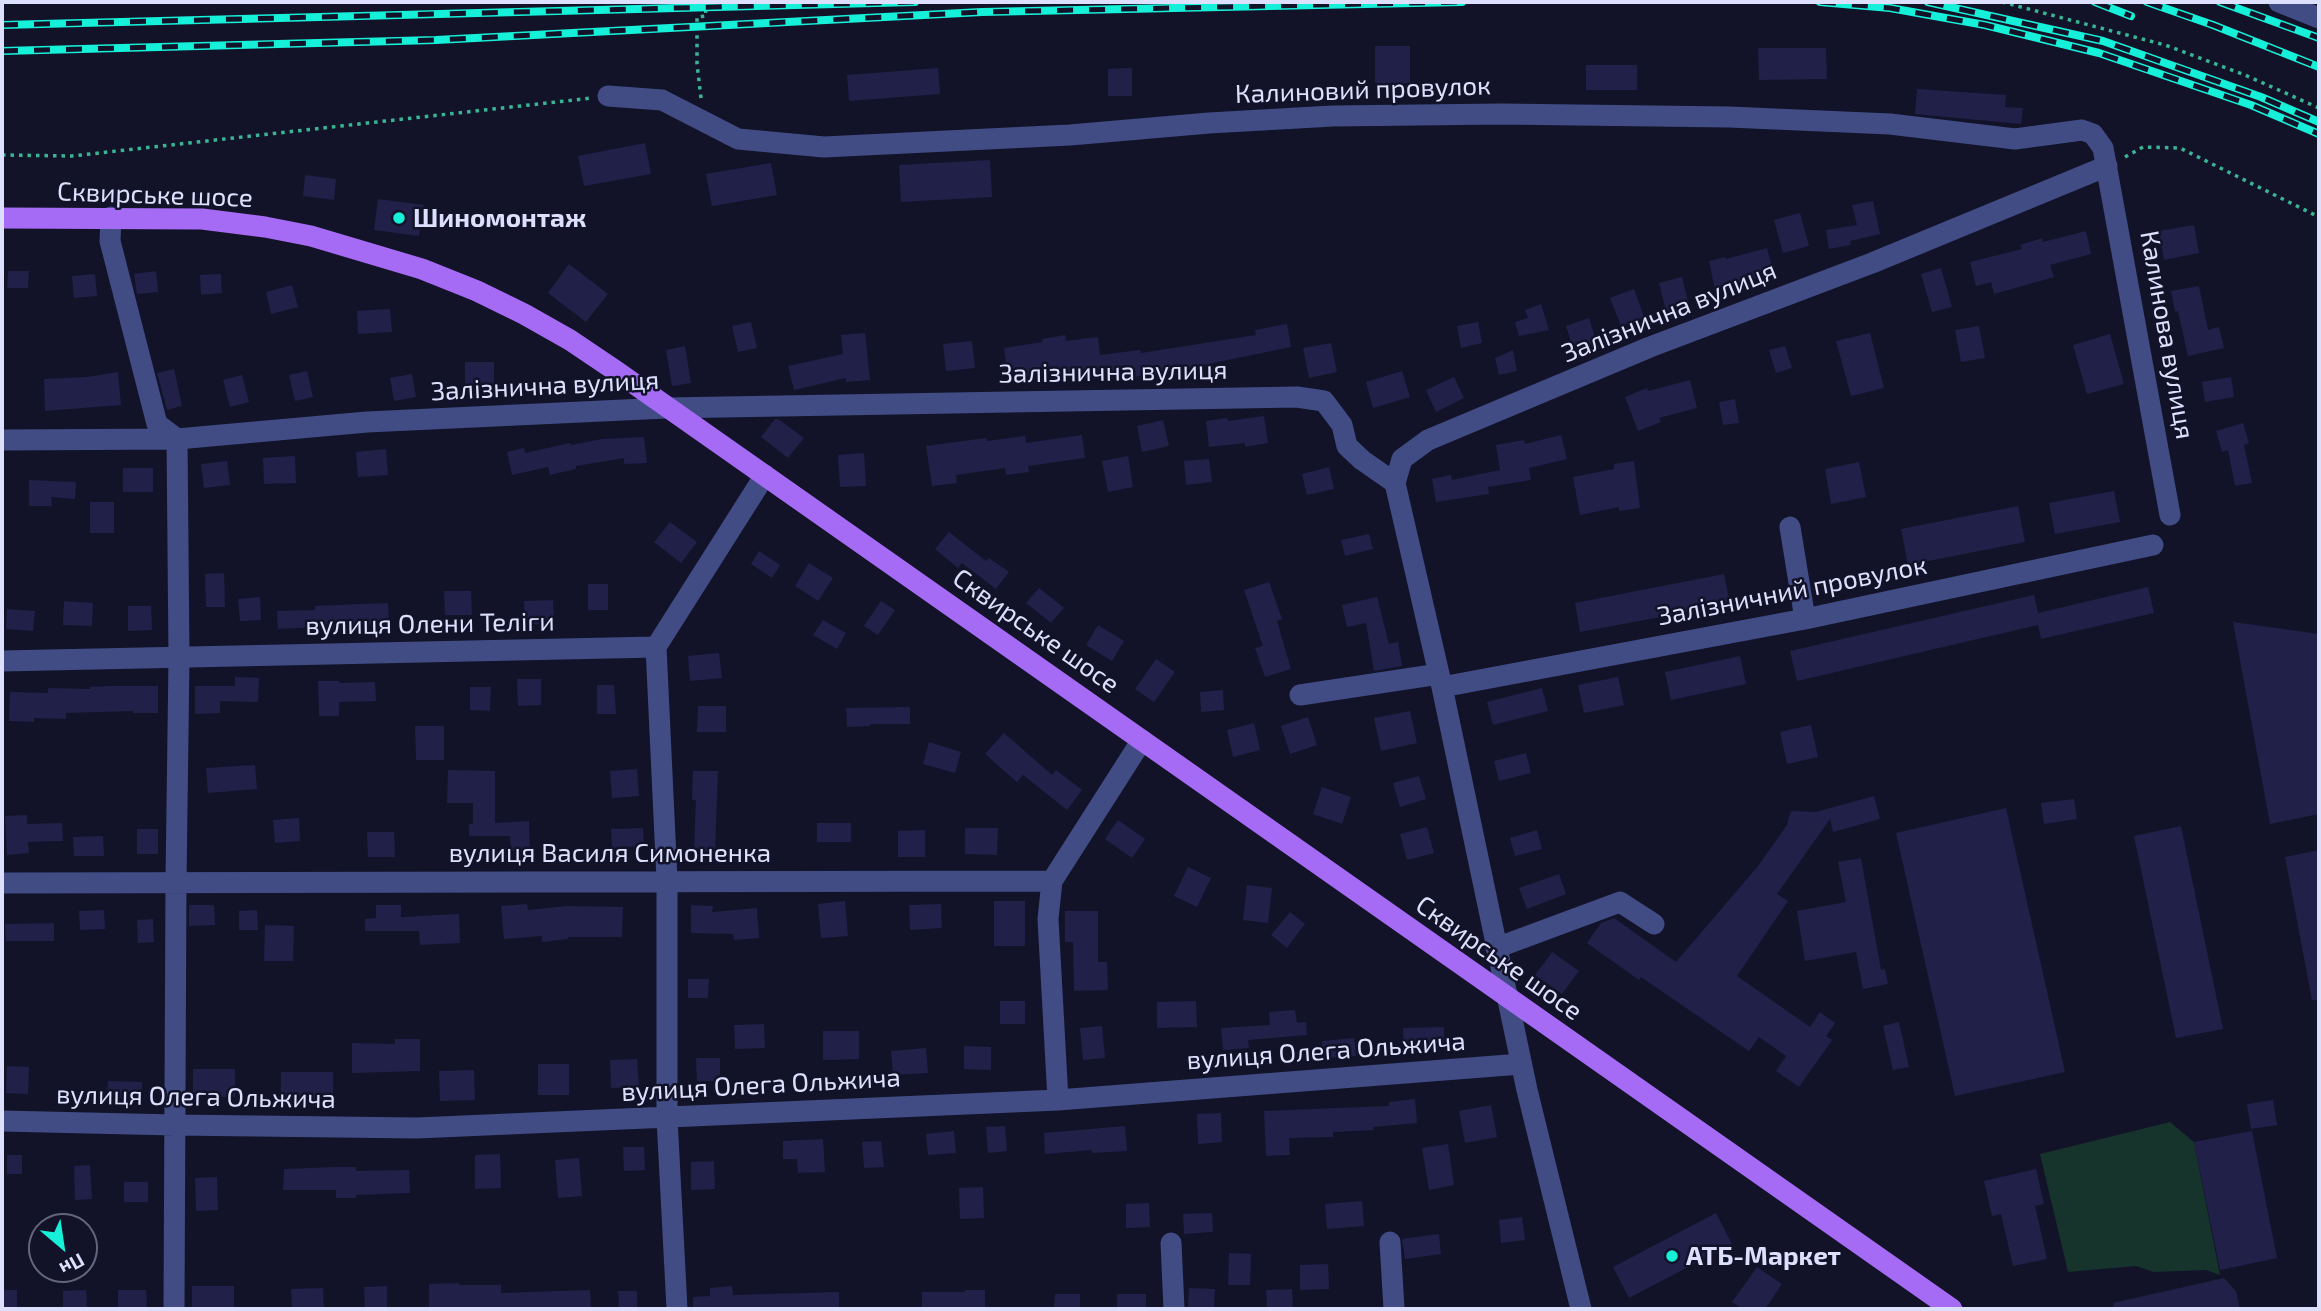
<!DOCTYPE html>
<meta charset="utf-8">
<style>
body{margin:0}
#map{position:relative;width:2321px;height:1311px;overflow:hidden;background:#121329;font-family:"Exo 2",sans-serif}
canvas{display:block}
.frame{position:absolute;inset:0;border:4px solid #dde0fd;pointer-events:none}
.north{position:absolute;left:28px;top:1213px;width:70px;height:70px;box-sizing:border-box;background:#121329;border:2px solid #63657e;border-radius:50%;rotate:151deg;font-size:19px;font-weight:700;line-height:28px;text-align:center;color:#dde0fd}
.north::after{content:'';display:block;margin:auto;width:24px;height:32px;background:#16f0d9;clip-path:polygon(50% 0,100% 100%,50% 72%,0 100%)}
</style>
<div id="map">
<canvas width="2321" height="1311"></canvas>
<div class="frame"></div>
<div class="north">Пн</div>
</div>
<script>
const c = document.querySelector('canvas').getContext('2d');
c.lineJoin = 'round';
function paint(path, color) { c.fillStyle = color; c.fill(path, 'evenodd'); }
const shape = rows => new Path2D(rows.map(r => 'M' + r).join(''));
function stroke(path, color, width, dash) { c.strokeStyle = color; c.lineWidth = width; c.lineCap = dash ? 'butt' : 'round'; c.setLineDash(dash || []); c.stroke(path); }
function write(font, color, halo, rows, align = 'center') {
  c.font = font + ' "Exo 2",sans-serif'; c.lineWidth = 5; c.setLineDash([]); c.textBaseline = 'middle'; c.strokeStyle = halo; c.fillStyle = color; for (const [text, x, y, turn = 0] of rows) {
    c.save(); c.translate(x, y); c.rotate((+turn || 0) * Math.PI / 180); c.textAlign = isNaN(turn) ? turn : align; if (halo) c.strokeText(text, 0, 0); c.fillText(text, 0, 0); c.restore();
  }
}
const green = shape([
 [2170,1122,2194,1142,2220,1275,2206,1270,2154,1272,2136,1266,2068,1272,2040,1154]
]);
const building = shape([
 [1375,46,1410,46,1410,83,1375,83],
 [1758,48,1826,48,1827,79,1759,80],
 [1586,65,1637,65,1637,90,1586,90],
 [938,68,940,94,849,101,847,75],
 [1132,68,1132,96,1108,96,1108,69],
 [1917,89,2006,95,2005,107,2023,108,2021,124,1915,114],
 [645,143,651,174,584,186,578,156],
 [990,160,992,197,901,202,899,165],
 [771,163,777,195,712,206,706,174],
 [305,175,336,179,334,200,303,196],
 [378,199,424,205,419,236,374,230],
 [1873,201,1880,234,1850,241,1851,245,1829,249,1826,230,1857,225,1852,205],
 [1800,213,1809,246,1783,253,1774,220],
 [2194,225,2199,253,2164,260,2159,231],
 [2086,231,2091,254,2050,265,2054,277,1994,294,1991,282,1976,286,1970,262,2022,249,2020,245,2042,238,2043,242],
 [1767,248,1774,274,1715,290,1709,261,1725,257,1726,259],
 [569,264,608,294,586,322,548,293],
 [1941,268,1952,307,1932,312,1921,274],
 [8,271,29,271,28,288,7,288],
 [156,271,158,292,137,294,134,274],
 [95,274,97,296,74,298,72,276],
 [221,274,222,293,201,295,200,275],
 [1682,277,1691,314,1668,319,1659,283],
 [292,285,298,307,271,314,266,292],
 [2199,286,2208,330,2219,327,2224,348,2188,356,2178,311,2175,312,2171,291],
 [1634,289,1644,317,1621,326,1610,298],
 [1541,304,1549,330,1519,336,1515,322,1528,318,1525,310],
 [390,309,392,332,358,334,357,311],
 [1589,318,1597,344,1574,351,1566,326],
 [751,322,757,348,738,352,732,326],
 [1478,322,1482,343,1461,348,1457,326],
 [1287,324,1291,347,1184,369,1185,371,1114,379,1114,376,1085,380,1084,375,1050,381,1049,373,1008,379,1004,348,1043,342,1042,339,1065,335,1066,341,1098,337,1100,355,1140,350,1141,353,1256,335,1255,330],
 [1979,326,1985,358,1961,362,1955,330],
 [865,333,870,380,846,382,846,378,794,390,788,366,843,354,841,335],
 [1870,333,1884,388,1851,396,1836,341],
 [2110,334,2124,384,2087,394,2073,345],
 [972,341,975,368,946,371,943,344],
 [1331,343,1337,372,1309,378,1303,348],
 [685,346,691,383,672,386,666,350],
 [1785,346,1792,368,1776,373,1769,350],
 [1513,350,1517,371,1499,375,1495,358],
 [465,362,494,362,494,388,465,388],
 [174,369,182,406,167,410,157,373],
 [307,371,313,397,295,401,289,375],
 [1402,371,1410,397,1373,408,1366,382],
 [118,372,121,405,45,411,44,379,87,377],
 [412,374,416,397,394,401,390,378],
 [242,375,249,402,230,407,223,380],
 [1454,377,1464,398,1436,412,1426,390],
 [2231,377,2234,397,2205,402,2202,382],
 [1690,380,1697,408,1659,418,1661,422,1638,431,1625,397,1647,388,1648,391],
 [1735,399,1739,423,1723,425,1719,402],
 [1264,416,1268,443,1245,447,1245,443,1209,447,1206,421,1227,418,1228,421],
 [775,419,778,419,804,438,788,458,761,437],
 [1163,420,1169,446,1142,452,1137,426],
 [2243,423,2249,443,2244,445,2252,483,2235,486,2228,450,2222,452,2216,431],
 [1082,435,1085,458,1028,466,1029,472,1006,475,1005,468,956,475,957,483,932,486,926,446,986,438,987,441,1025,436,1026,443],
 [1561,435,1567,459,1529,468,1531,480,1488,487,1489,494,1436,502,1432,479,1451,475,1452,480,1500,470,1496,445,1524,440,1525,444],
 [644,437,647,463,624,464,624,458,576,466,576,469,550,475,548,467,512,475,507,452,524,448,525,453,570,443,571,445,602,439],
 [386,449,388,475,358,477,356,452],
 [864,453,866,486,840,487,838,455],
 [295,456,296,483,264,484,263,458],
 [1128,456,1133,487,1108,492,1102,461],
 [1209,459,1212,482,1186,485,1184,461],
 [227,461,230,485,204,488,201,464],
 [1634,461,1640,508,1619,511,1619,507,1580,515,1573,477,1614,469,1614,464],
 [1859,462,1866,497,1831,504,1825,469],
 [1329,467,1334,489,1307,495,1302,474],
 [123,468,153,468,153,492,123,492],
 [29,480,76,482,75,499,51,497,52,506,29,506],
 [2114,491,2120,522,2055,534,2049,503],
 [90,502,114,502,114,533,90,533],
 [2018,506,2025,542,1908,565,1901,529],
 [670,522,697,542,681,563,654,542],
 [949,532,986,561,989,558,1009,572,996,589,962,563,958,568,935,549],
 [1369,534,1373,549,1345,556,1341,540],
 [759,551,780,565,772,578,751,564],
 [809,563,833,578,818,601,795,586],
 [224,573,225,607,206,607,205,574],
 [1724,574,1730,604,1580,632,1575,603],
 [1269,582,1282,619,1277,621,1291,669,1265,677,1255,648,1263,646,1244,590],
 [588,584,608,584,608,610,588,610],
 [2148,587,2154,613,2041,639,2038,625,1797,681,1790,651,2034,595,2038,613],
 [1039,588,1064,608,1051,623,1026,603],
 [444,591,471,591,472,615,445,615],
 [260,597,261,620,240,621,238,599],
 [1377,597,1389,644,1398,642,1402,666,1374,671,1366,623,1347,627,1342,605],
 [553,600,554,624,525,624,524,601],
 [64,601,93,603,92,626,63,625],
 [881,601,895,610,878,635,864,626],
 [388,603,389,625,335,626,335,630,316,630,316,627,278,629,277,611,315,610,315,606],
 [128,606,151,606,152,630,128,631],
 [7,609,35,611,33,631,6,629],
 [823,620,846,633,837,649,813,635],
 [2233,622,2319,634,2319,814,2270,824],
 [1098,625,1124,641,1112,661,1086,645],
 [719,653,722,678,690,681,688,656],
 [1740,656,1746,684,1671,700,1665,672],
 [1156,659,1175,672,1154,702,1135,689],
 [235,677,259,678,258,702,220,701,220,713,195,714,195,686,235,686],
 [1618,677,1624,705,1584,713,1578,685],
 [517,679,541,679,541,705,518,706],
 [318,681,339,681,339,683,375,682,376,701,339,702,339,716,319,716],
 [597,685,614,685,616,714,597,714],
 [110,686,158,686,158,713,133,713,133,711,66,713,66,719,34,718,34,722,9,721,10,692,48,693,48,688,90,689,90,687],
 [470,687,491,687,490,711,470,710],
 [1542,688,1548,711,1493,725,1487,702],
 [1223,690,1224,710,1201,712,1200,692],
 [698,706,726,706,726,732,697,732],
 [910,707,910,724,870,724,870,726,847,727,846,708],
 [1410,711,1417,743,1381,751,1374,718],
 [1308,717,1317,745,1290,754,1281,726],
 [1254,723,1260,750,1233,757,1227,730],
 [1811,725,1818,757,1787,764,1780,732],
 [415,726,444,726,444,760,416,760],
 [1004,733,1052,775,1056,770,1082,790,1067,810,1023,775,1017,782,985,754],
 [929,742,961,752,955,773,923,764],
 [1526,753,1531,773,1499,781,1494,761],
 [255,765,257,789,208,793,206,768],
 [637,769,639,796,612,798,610,771],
 [448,770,495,771,495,823,529,821,530,850,511,851,510,836,469,836,469,824,473,824,473,803,447,803],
 [693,771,718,771,715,852,694,851,696,800,692,800],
 [1419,776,1426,799,1400,807,1393,783],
 [1322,787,1351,797,1342,824,1313,814],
 [1874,796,1880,819,1833,832,1830,819,1777,894,1788,901,1737,976,1810,1027,1820,1012,1835,1023,1826,1036,1832,1040,1799,1087,1776,1071,1786,1056,1759,1037,1749,1051,1641,977,1639,980,1587,943,1601,923,1614,918,1676,962,1758,866,1787,825,1791,811,1816,812],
 [2074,799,2077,819,2044,824,2041,803],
 [2006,808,2065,1072,1955,1096,1896,833],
 [27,815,27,824,62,823,63,841,28,842,29,853,7,855,5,816],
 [299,818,300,841,275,843,273,820],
 [1118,820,1145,839,1132,858,1105,839],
 [817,823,851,823,851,842,817,842],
 [2181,826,2223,1029,2176,1038,2134,836],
 [1427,827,1434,853,1407,860,1400,834],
 [643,828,644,846,612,848,611,829],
 [965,828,998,828,997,855,965,854],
 [137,829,158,829,158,854,137,854],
 [925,830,925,857,898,857,898,831],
 [1537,830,1542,849,1515,856,1510,838],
 [367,832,394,832,395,857,368,857],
 [103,836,104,856,74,856,73,837],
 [2319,850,2319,1000,2312,1000,2285,857],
 [1861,858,1881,970,1885,969,1888,984,1863,989,1856,952,1805,961,1797,911,1846,902,1838,862],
 [1188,867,1211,878,1197,907,1174,896],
 [1559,874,1566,894,1527,909,1519,888],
 [1247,885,1272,888,1268,923,1243,920],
 [845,901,848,936,821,938,818,904],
 [994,901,1025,901,1025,946,994,946],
 [527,904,528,910,567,906,623,907,622,937,568,937,568,939,542,942,542,936,504,939,501,906],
 [941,904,942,928,910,930,909,905],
 [189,905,214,905,215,925,189,926],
 [376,905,401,905,401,917,459,914,460,943,420,945,419,931,365,931,365,919,376,918],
 [691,905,713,906,712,912,757,908,759,938,734,940,733,934,691,933],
 [104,910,105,929,80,930,79,911],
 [257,910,258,930,239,930,239,911],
 [1065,911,1098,911,1098,962,1107,962,1108,990,1074,991,1073,942,1065,942],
 [1290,912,1305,924,1287,948,1271,935],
 [153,919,154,942,138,943,137,920],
 [54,923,54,941,6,941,5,924],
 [265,925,294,926,293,961,264,961],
 [1552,952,1579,971,1562,994,1535,975],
 [688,979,709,979,708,998,688,998],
 [1000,1001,1025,1001,1025,1024,1000,1024],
 [1196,1001,1197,1027,1157,1028,1157,1002],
 [1295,1010,1297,1023,1306,1022,1307,1035,1248,1040,1249,1048,1223,1050,1221,1028,1270,1025,1269,1012],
 [1899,1022,1909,1067,1893,1070,1883,1026],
 [764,1024,765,1048,735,1049,734,1025],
 [1102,1026,1105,1058,1083,1060,1080,1028],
 [1444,1027,1444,1047,1404,1047,1403,1028],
 [823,1031,859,1031,859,1059,823,1060],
 [1354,1038,1356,1056,1323,1058,1322,1041],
 [395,1039,420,1039,420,1071,352,1073,352,1043,395,1044],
 [964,1046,991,1047,991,1070,964,1069],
 [926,1048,928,1073,893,1075,891,1051],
 [696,1058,720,1058,720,1081,697,1081],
 [637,1059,639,1087,611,1088,610,1060],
 [538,1064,569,1064,569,1095,538,1095],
 [7,1066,29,1067,28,1094,6,1093],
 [193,1069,235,1069,235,1097,193,1097],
 [474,1070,475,1100,440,1101,439,1071],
 [281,1072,333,1072,333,1100,281,1100],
 [108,1081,142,1082,142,1099,107,1097],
 [1415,1099,1417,1123,1373,1127,1374,1130,1333,1132,1333,1137,1289,1138,1290,1155,1266,1156,1264,1111,1389,1106,1389,1102],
 [2273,1100,2277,1125,2251,1129,2247,1104],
 [1491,1105,1497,1137,1465,1143,1459,1111],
 [1221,1113,1222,1142,1198,1144,1197,1114],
 [1005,1126,1007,1151,988,1153,986,1127],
 [1125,1126,1127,1151,1092,1153,1092,1150,1045,1154,1044,1133],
 [954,1131,956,1153,928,1155,926,1134],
 [2252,1131,2277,1258,2220,1270,2194,1142],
 [823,1139,825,1172,798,1173,797,1159,783,1159,783,1141],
 [881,1141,884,1167,864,1168,862,1142],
 [1448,1144,1454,1185,1429,1190,1422,1148],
 [623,1147,644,1147,645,1170,624,1171],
 [500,1154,501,1188,475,1189,475,1155],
 [7,1155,22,1155,22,1174,7,1174],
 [579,1158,582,1196,558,1198,555,1160],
 [714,1161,715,1189,691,1190,691,1162],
 [90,1165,92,1199,75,1200,74,1166],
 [336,1167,356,1167,356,1171,409,1170,410,1193,356,1195,356,1198,336,1198,336,1190,283,1190,284,1169],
 [2036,1169,2044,1204,2035,1206,2047,1259,2013,1266,2001,1214,1992,1216,1984,1181],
 [217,1177,218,1210,196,1211,195,1178],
 [124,1182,148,1182,148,1202,124,1202],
 [983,1187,984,1218,960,1219,959,1188],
 [1362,1201,1364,1226,1327,1229,1325,1204],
 [1149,1203,1150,1227,1126,1228,1126,1204],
 [1212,1213,1213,1232,1184,1234,1183,1214],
 [1716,1213,1732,1244,1629,1298,1613,1267],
 [1522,1217,1525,1240,1501,1243,1499,1220],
 [1439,1234,1441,1254,1405,1259,1402,1239],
 [1229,1253,1251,1254,1250,1285,1228,1285],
 [1328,1264,1329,1289,1300,1290,1300,1265],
 [1757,1267,1782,1284,1765,1309,1743,1309,1732,1302],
 [2224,1278,2236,1291,2240,1309,2114,1309,2113,1303],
 [459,1283,459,1285,501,1285,501,1293,590,1290,591,1309,429,1309,429,1284],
 [192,1286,234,1286,234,1309,192,1309],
 [387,1286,387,1309,365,1309,364,1287],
 [732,1286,733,1295,839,1292,839,1309,693,1309,693,1297,710,1296,710,1288],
 [323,1288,324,1309,292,1309,291,1289],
 [1189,1288,1215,1289,1214,1309,1188,1309],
 [1292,1289,1293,1309,1267,1309,1266,1290],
 [2,1290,17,1290,17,1309,2,1309],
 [86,1290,87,1309,63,1309,63,1291],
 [118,1290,146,1290,147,1309,118,1309],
 [965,1290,985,1290,985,1309,922,1309,922,1292,965,1292],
 [618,1291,637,1291,637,1309,619,1309],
 [1055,1294,1080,1294,1080,1309,1054,1309],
 [1117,1294,1146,1294,1146,1309,1117,1309]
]);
const path = shape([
 [2002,2,2165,45,2245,75,2319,108],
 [701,98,697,64,697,17,706,16,705,2],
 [2,155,72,156,592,98],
 [2125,157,2143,147,2180,148,2319,217]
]);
const minor = shape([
 [2279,2,2319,18],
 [608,96,662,100,738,139,824,147,1070,135,1209,123,1333,116,1502,114,1729,117,1890,124,2015,139,2082,130,2093,134,2103,148,2170,515],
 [111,217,110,241,157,424,177,439,179,658,176,882,174,1309],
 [2,440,177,439,367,422,666,408,1297,397,1324,401,1342,425,1347,446,1362,460,1395,483],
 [1790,527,1805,619],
 [656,647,667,880,667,1118,677,1309],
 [2,661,656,647,765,475],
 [1442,687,1805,619,2153,545],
 [1300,695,1439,674],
 [1052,881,1048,919,1058,1100],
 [2,883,1052,881,1142,740],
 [1496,948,1620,902,1654,924],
 [2,1121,175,1125,417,1128,1058,1100,1521,1064],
 [1390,1242,1394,1309],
 [1171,1243,1174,1309],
 [1581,1309,1527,1090,1442,687,1395,483,1402,459,1428,440,1650,347,1872,263,2107,166]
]);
const major = shape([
 [2,218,202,219,265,227,311,236,422,269,477,291,524,314,570,340,616,371,1952,1309]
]);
const rail = shape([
 [1820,2,1890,8,1985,25,2099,53,2251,105,2319,134],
 [1928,2,2103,41,2261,97,2319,122],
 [2095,2,2131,16],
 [2147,2,2213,25,2319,67],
 [2220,2,2319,38],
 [2,25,915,2],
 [2,51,436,40,982,12,1462,2]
]);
const markers = [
 [399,218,7,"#16f0d9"],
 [1672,1256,7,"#16f0d9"]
];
const streetNames = [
 ["Калиновий провулок",1363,90,-2],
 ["Сквирське шосе",155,195,2],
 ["Залізнична вулиця",1669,312,-22],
 ["Калинова вулиця",2167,335,80],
 ["Залізнична вулиця",1113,372,-1],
 ["Залізнична вулиця",545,386,-3],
 ["Залізничний провулок",1792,591,-11],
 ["вулиця Олени Теліги",430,624,-1],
 ["Сквирське шосе",1036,631,35],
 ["вулиця Василя Симоненка",610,853],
 ["Сквирське шосе",1499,958,35],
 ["вулиця Олега Ольжича",1326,1051,-4],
 ["вулиця Олега Ольжича",761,1085,-3],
 ["вулиця Олега Ольжича",196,1097,1]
];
const poiNames = [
 ["Шиномонтаж",413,218],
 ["АТБ-Маркет",1686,1256]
];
paint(green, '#16332c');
paint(building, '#202049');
stroke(path, '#39b594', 3.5, [3.5, 5]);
stroke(minor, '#414c85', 21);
stroke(major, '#a66bf5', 21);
stroke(rail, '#16f0d9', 8);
stroke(rail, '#121329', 5, [16]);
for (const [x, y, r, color] of markers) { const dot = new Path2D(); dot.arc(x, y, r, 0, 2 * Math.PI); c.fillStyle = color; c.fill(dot); stroke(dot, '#121329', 2.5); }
write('26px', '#dde0fd', '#121329', streetNames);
write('bold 26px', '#dde0fd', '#121329', poiNames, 'left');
</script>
